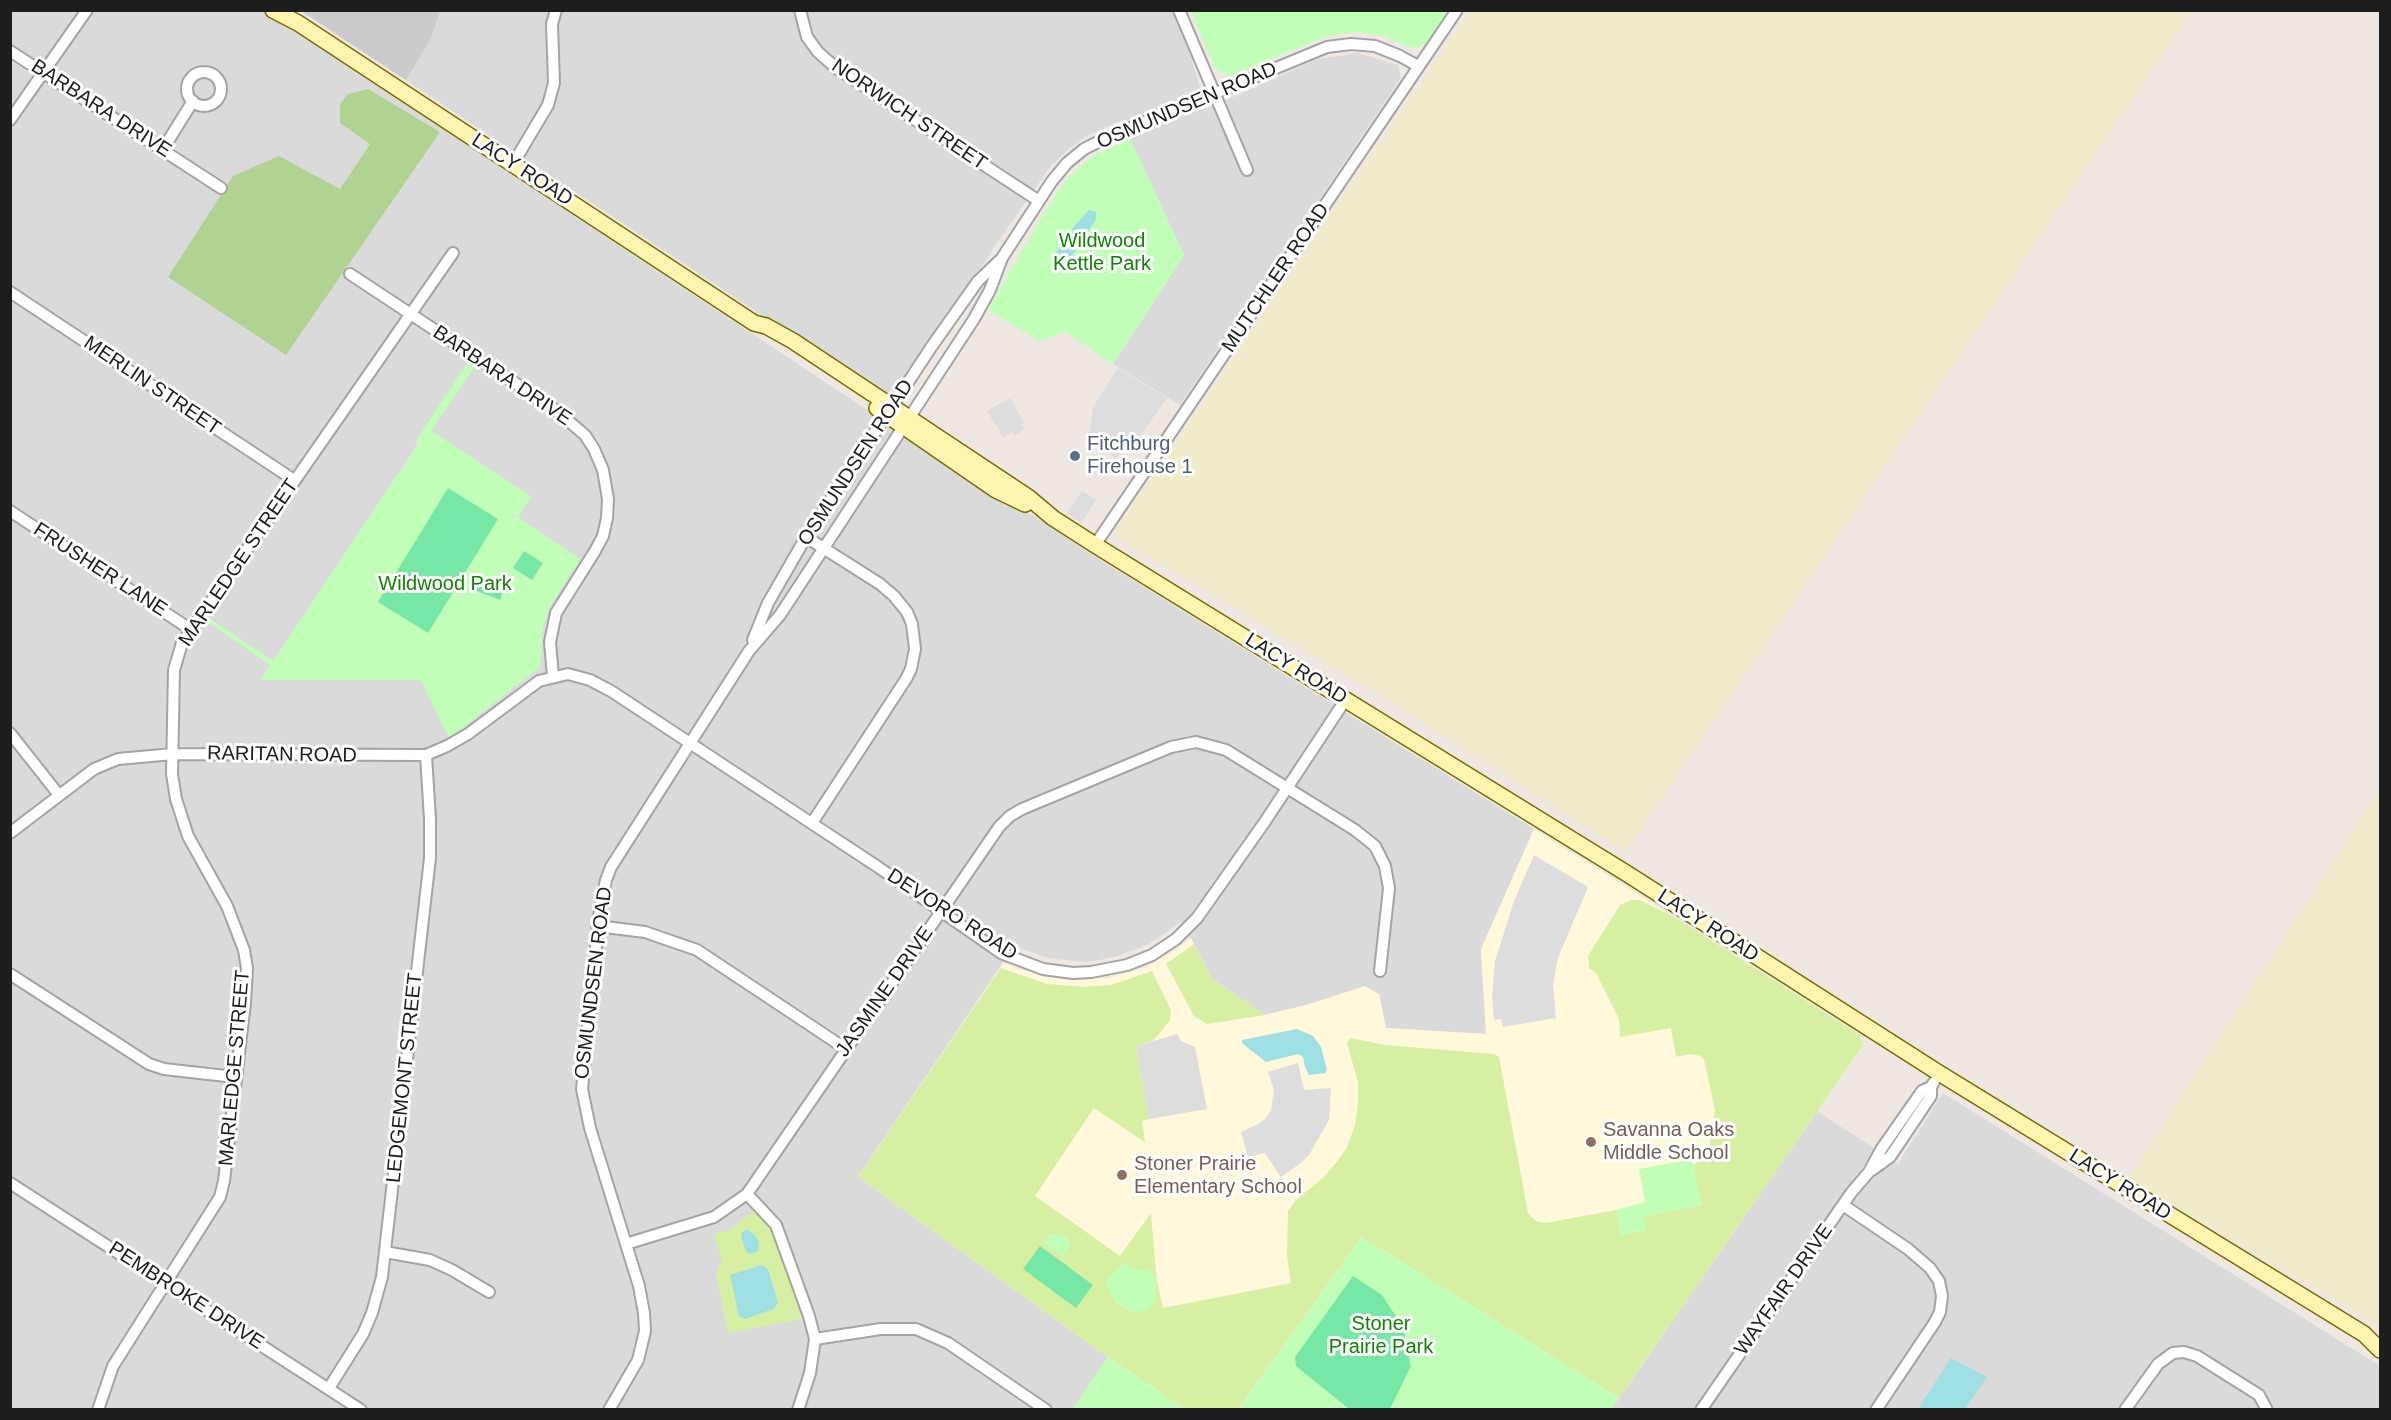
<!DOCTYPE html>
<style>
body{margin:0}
#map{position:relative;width:2391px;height:1420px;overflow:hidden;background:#efe8e2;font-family:Helvetica,sans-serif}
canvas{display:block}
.frame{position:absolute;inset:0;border:12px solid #1d1d1d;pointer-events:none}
</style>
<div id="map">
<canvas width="2391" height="1420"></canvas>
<div class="frame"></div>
</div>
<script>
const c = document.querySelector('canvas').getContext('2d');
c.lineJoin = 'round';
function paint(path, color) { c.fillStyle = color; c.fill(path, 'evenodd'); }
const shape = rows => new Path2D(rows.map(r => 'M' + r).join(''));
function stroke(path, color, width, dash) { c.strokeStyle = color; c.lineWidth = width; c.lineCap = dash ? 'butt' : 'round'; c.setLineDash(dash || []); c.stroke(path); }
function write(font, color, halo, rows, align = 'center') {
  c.font = font + ' Helvetica,sans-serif'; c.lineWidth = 6; c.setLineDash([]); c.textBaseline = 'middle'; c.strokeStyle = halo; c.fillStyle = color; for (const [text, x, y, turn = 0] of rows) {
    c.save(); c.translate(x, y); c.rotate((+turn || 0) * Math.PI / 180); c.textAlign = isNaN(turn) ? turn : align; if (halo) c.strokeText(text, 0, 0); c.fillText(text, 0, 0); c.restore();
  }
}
const residential = shape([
 [10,11,264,11,993,493,1036,517,1089,553,1534,829,1481,949,1486,1034,1386,1028,1379,994,1306,1005,1265,1015,1212,979,1181,922,1149,944,1118,956,1099,960,1084,962,1048,958,1014,946,858,1177,1108,1357,1073,1409,11,1409],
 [301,11,1178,11,1206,109,1318,59,1358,53,1398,65,1401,78,1180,405,1113,364,1184,255,1121,121,1085,137,1070,148,1050,167,997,243,899,397,877,391],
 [1943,1093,2380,1366,2380,1409,1611,1410,1817,1111,1898,1164]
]);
const education = shape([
 [1534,829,1860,1035,1863,1045,1619,1398,1362,1237,1238,1409,1185,1409,1108,1357,858,1177,1004,963,1017,969,1065,980,1108,978,1146,967,1176,950,1191,938,1212,979,1265,1015,1306,1005,1365,986,1379,994,1386,1028,1486,1034,1481,949]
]);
const religious = shape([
 [301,11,440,11,431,38,406,80]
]);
const farmland = shape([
 [1470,11,2192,11,1626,852,1386,699,1119,539,1116,530],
 [2380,789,2380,1326,2128,1179]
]);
const grass = shape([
 [1631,900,1640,900,1674,917,1860,1035,1863,1045,1619,1398,1362,1237,1238,1409,1185,1409,1108,1357,858,1177,1001,968,1047,984,1083,987,1111,985,1152,971,1171,1010,1170,1020,1154,1040,1136,1046,1149,1119,1142,1121,1145,1141,1143,1141,1094,1108,1035,1196,1120,1256,1151,1213,1157,1282,1163,1308,1291,1283,1287,1257,1288,1211,1295,1201,1325,1176,1336,1163,1347,1147,1355,1125,1358,1102,1358,1082,1347,1043,1350,1038,1385,1045,1494,1054,1499,1057,1528,1213,1536,1221,1546,1223,1616,1210,1621,1235,1644,1216,1701,1205,1693,1165,1705,1157,1710,1143,1715,1110,1704,1060,1701,1056,1690,1054,1676,1057,1671,1028,1620,1037,1619,1019,1596,973,1589,968,1588,956,1620,905],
 [1126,1264,1132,1269,1156,1279,1155,1301,1130,1311,1116,1303],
 [1194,944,1212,979,1265,1015,1207,1024,1194,1016,1166,964],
 [753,1212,769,1227,777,1243,802,1319,728,1333,716,1274,722,1260,714,1235,731,1229]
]);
const forest = shape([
 [368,89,440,132,286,355,168,277,233,176,279,156,340,189,370,144,340,123,340,104,348,94]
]);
const park = shape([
 [1191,11,1450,11,1430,39,1419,48,1408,47,1384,36,1355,32,1325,37,1230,76,1215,68],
 [1130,139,1184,255,1113,364,1065,332,1039,341,988,310,1045,211,1069,176,1094,155],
 [468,362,475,366,431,431,531,496,518,517,580,559,553,601,547,614,543,628,540,667,449,738,421,680,261,680,270,665,208,622,211,619,273,661,418,444,415,442],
 [1692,1159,1701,1205,1644,1216,1647,1230,1621,1236,1616,1210,1645,1202,1639,1169],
 [1050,1234,1064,1235,1069,1240,1071,1244,1062,1257,1043,1242],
 [1362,1237,1619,1398,1611,1410,1238,1410],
 [1126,1264,1133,1269,1151,1271,1156,1279,1156,1288,1155,1301,1150,1308,1142,1311,1130,1311,1116,1303,1106,1285,1108,1278,1117,1269],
 [1108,1357,1185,1409,1073,1409]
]);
const pitch = shape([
 [448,488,498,519,428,633,378,602],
 [524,551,543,563,532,580,513,568],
 [480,576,505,586,500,600,474,590],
 [1040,1246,1093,1285,1076,1308,1023,1269],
 [1353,1276,1382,1295,1403,1327,1411,1366,1390,1409,1349,1409,1296,1366,1295,1357]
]);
const parking = shape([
 [1118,368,1167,398,1138,439,1122,451,1116,458,1085,438,1090,431,1093,407],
 [1010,398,1024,422,1021,424,1025,430,1014,435,1012,432,1003,437,987,411],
 [1082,491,1096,500,1081,523,1067,513],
 [1534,855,1588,887,1558,958,1553,984,1556,1018,1503,1027,1501,1019,1494,1020,1492,998,1495,961,1514,901],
 [1177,1034,1181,1041,1195,1047,1207,1109,1149,1119,1136,1046],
 [1298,1063,1304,1090,1331,1088,1329,1120,1309,1155,1301,1163,1281,1177,1265,1153,1248,1157,1241,1132,1258,1124,1266,1118,1271,1110,1274,1090,1268,1072]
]);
const water = shape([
 [1089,210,1096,212,1096,219,1076,251,1065,262,1061,258,1056,259,1053,257,1075,225],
 [1297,1029,1313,1036,1321,1047,1327,1070,1325,1073,1309,1075,1305,1067,1303,1057,1298,1054,1266,1062,1242,1043,1242,1040],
 [746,1229,755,1235,759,1244,758,1251,751,1254,747,1253,741,1237,742,1233],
 [762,1265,768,1269,778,1303,773,1309,745,1319,739,1316,730,1275],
 [1951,1358,1987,1377,1965,1409,1918,1409]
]);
const street = shape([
 [800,10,807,37,818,52,836,68,1039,201],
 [1179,10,1247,170],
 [10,51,221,188],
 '187 89a17 17 0 1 1 34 0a17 17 0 1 1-34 0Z',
 [10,120,87,10],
 [163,149,193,101],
 [513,164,548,105,554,83,552,24,556,10],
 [350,274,553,408,585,435,594,449,603,470,608,499,607,518,603,536,595,551,556,613,550,642,553,676],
 [10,292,294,480],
 [10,511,190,629],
 [806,537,880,584,894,596,907,612,912,624,915,649,911,669,906,679,812,823],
 [1095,545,1457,10],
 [753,640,768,603,806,537,932,346,978,281,1000,260],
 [10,733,59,795],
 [10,833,94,769,118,759,173,754,426,755,447,746,468,734,539,681,568,674,590,680,611,691,878,867,1001,953,1043,969,1073,973,1091,972,1127,965,1152,955,1176,939,1197,918,1264,823,1346,699],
 [597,926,645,932,697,950,846,1049],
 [10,974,149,1064,164,1069,235,1077],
 [1872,1170,1890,1157,1931,1096,1931,1087,1934,1082],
 [10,1183,361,1410],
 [747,1194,776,1225,809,1316,815,1339,810,1373,798,1410],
 [1843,1205,1908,1249,1930,1268,1939,1281,1942,1296,1940,1312,1935,1322,1876,1410],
 [626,1244,714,1217,747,1194,999,827,1010,816,1022,809,1171,747,1196,742,1226,750,1355,830,1375,846,1385,866,1389,888,1380,971],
 [385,1252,430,1260,452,1270,489,1292],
 [815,1339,881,1329,916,1329,948,1343,1046,1410],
 [329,1388,363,1334,372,1313,382,1277,430,858,430,819,426,755],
 [98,1410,113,1366,220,1197,224,1181,245,1003,247,968,244,950,227,906,188,836,176,799,172,774,174,670,182,643,453,253],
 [609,1410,638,1360,645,1331,644,1313,639,1286,590,1128,582,1089,599,916,606,880,611,867,749,651,780,615,974,319,990,290,1002,258,1052,181,1067,163,1084,149,1104,139,1327,47,1351,44,1375,46,1400,56,1418,66],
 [1701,1410,1851,1193,1869,1172,1882,1148,1922,1091,1931,1087],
 [2125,1410,2158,1364,2173,1353,2184,1352,2197,1356,2259,1395,2267,1410]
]);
const secondary = shape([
 [273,10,298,23,754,323,766,326,793,341,1028,497,1053,518,1095,545,1626,873,1939,1073,2364,1334,2380,1350],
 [877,408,996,490,1025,504]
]);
const markers = [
 [1075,456,6,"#5c6f8a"],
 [1591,1142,6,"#8d6e63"],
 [1122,1175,6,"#8d6e63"]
];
const streetNames = [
 ["OSMUNDSEN ROAD",1187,106,-23],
 ["BARBARA DRIVE",101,109,33],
 ["NORWICH STREET",909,115,34],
 ["LACY ROAD",522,170,33],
 ["MUTCHLER ROAD",1276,278,-56],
 ["BARBARA DRIVE",502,376,34],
 ["MERLIN STREET",152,386,34],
 ["OSMUNDSEN ROAD",856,463,-57],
 ["MARLEDGE STREET",239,563,-56],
 ["FRUSHER LANE",100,570,33],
 ["LACY ROAD",1296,669,32],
 ["RARITAN ROAD",282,755,1],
 ["DEVORO ROAD",952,915,33],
 ["LACY ROAD",1708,926,33],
 ["OSMUNDSEN ROAD",594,983,-83],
 ["JASMINE DRIVE",885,992,-55],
 ["MARLEDGE STREET",235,1068,-85],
 ["LEDGEMONT STREET",405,1078,-84],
 ["LACY ROAD",2120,1185,32],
 ["WAYFAIR DRIVE",1784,1290,-55],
 ["PEMBROKE DRIVE",186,1296,33]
];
const parkNames = [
 ["Wildwood",1102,241],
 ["Kettle Park",1102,264],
 ["Wildwood Park",445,584],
 ["Stoner",1381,1324],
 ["Prairie Park",1381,1347]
];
const serviceNames = [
 ["Fitchburg",1087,444],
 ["Firehouse 1",1087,467]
];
const educationNames = [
 ["Savanna Oaks",1603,1130],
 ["Middle School",1603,1153],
 ["Stoner Prairie",1134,1164],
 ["Elementary School",1134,1187]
];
paint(residential, '#dbdada');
paint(education, '#fff8db');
paint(religious, '#cbcbcb');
paint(farmland, '#f0eccb');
paint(grass, '#d6efa2');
paint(forest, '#b1d392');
paint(park, '#c1ffb9');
paint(pitch, '#77e7a6');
paint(parking, '#ddd');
paint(water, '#9ddfe2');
stroke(street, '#a4a4a4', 14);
stroke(secondary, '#786e00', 18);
stroke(street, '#fff', 10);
stroke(secondary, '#fff4b0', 15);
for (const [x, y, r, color] of markers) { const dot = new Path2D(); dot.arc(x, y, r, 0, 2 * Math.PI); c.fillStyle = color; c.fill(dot); stroke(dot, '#fff', 2); }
write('20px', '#1d1d1d', '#fff', streetNames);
write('20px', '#0f8501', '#fff', parkNames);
write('20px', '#4e5e75', '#fff', serviceNames, 'left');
write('20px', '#785e54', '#fff', educationNames, 'left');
</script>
